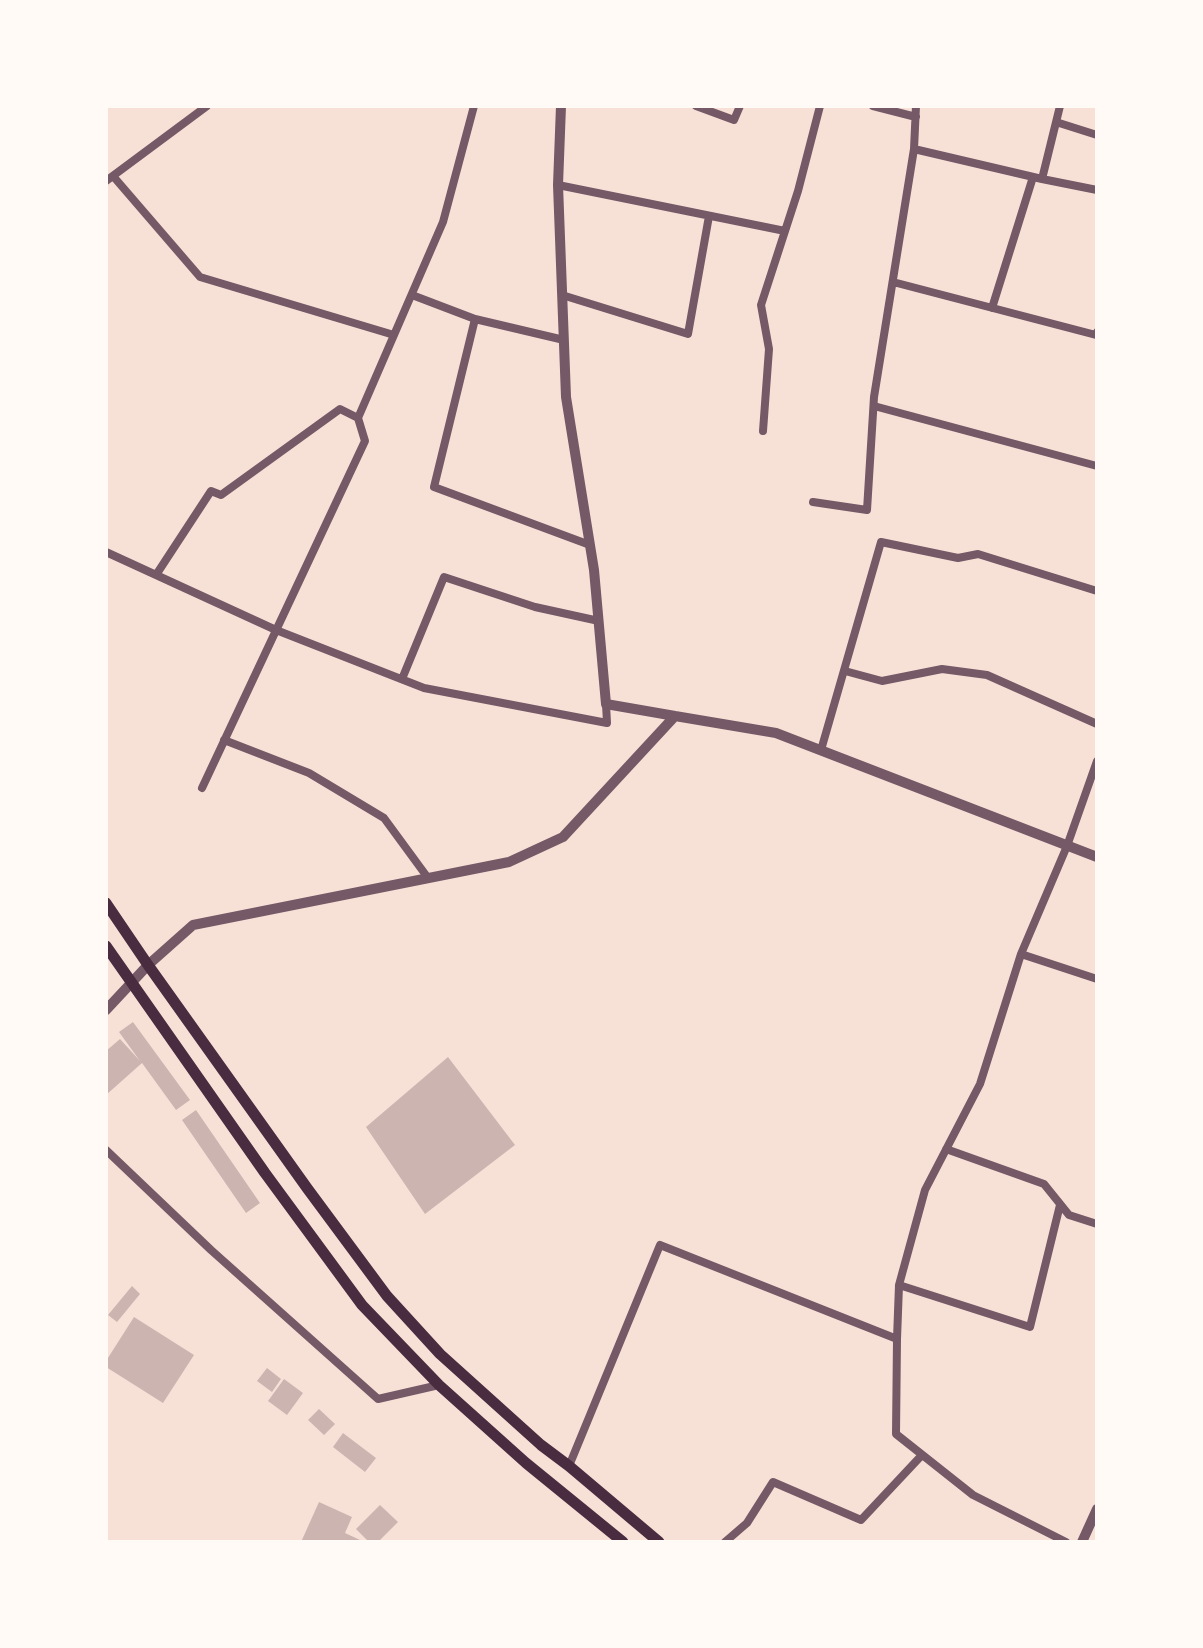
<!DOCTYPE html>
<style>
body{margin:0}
#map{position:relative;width:1203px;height:1648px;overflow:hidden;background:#f7e1d7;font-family:"Public Sans",sans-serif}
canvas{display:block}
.frame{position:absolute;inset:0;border:108px solid #fffaf5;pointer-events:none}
</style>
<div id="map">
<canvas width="1203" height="1648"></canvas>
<div class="frame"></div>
</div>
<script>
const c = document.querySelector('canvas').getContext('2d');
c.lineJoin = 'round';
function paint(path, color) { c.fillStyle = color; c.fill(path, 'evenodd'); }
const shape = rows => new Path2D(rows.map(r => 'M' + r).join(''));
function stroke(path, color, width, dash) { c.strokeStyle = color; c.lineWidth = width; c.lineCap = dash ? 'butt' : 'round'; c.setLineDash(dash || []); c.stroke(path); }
const building = shape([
 [133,1022,190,1100,176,1110,142,1063,106,1095,106,1051,120,1039,140,1061,119,1032],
 [448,1057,515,1145,425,1214,366,1127],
 [196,1110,260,1203,246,1213,182,1120],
 [132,1286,140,1294,117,1322,108,1315],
 [134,1317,194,1355,163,1403,106,1367,106,1361],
 [267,1368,281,1379,272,1392,257,1381],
 [284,1379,303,1393,287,1415,268,1401],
 [319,1409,335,1424,324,1435,308,1420],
 [343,1433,376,1458,365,1472,333,1447],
 [319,1502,352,1517,345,1533,360,1540,359,1542,301,1542],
 [380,1505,398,1522,378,1542,369,1542,356,1529]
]);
const minor = shape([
 [696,106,734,120,740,106],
 [873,106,916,117],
 [1056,122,1097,135],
 [914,149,916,106],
 [113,176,200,277,394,335],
 [1042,179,1097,190],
 [106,181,207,106],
 [558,185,785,231],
 [893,282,1096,335,1097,332],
 [412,295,475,319],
 [562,295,688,334,709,216],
 [992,308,1033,177],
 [564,340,475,319,434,487,590,545],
 [874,406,1097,466],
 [763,431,769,349,761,305,798,191,820,106],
 [813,502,867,510,874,397,914,149,1042,179,1060,106],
 [106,552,276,630,424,688,607,723,606,704],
 [156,575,211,491,221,495,340,409,358,418],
 [845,671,882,681,942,669,987,675,1097,724],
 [402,679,444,577,535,607,599,621],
 [224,740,309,773,384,818,428,878],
 [821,750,881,542,958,558,978,554,1097,591],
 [202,788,365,441,358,418,443,222,474,106],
 [1021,954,1097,979],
 [946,1149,1044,1184,1069,1215,1097,1224],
 [106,1150,211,1250,378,1399,439,1385],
 [899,1285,1030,1327,1060,1205],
 [897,1339,899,1285,925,1190,980,1084,1021,954,1067,846,1097,761],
 [569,1466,660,1245,897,1339,896,1434,973,1495,1066,1542],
 [725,1542,747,1523,773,1482,861,1520,922,1455]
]);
const tertiary = shape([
 [561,106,558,185,566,397,594,570,606,704,675,716],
 [106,1010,148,965,193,925,509,862,563,837,675,716,776,733,1097,857],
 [1082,1542,1097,1509]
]);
const secondary = shape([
 [106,903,148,965,307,1188,387,1296,440,1354,541,1445,569,1466,659,1542],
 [106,946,265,1173,362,1305,439,1385,526,1463,623,1542]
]);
paint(building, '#ccb4b1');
stroke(minor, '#755966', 8);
stroke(tertiary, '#755966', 10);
stroke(secondary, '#4a2c40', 11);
</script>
